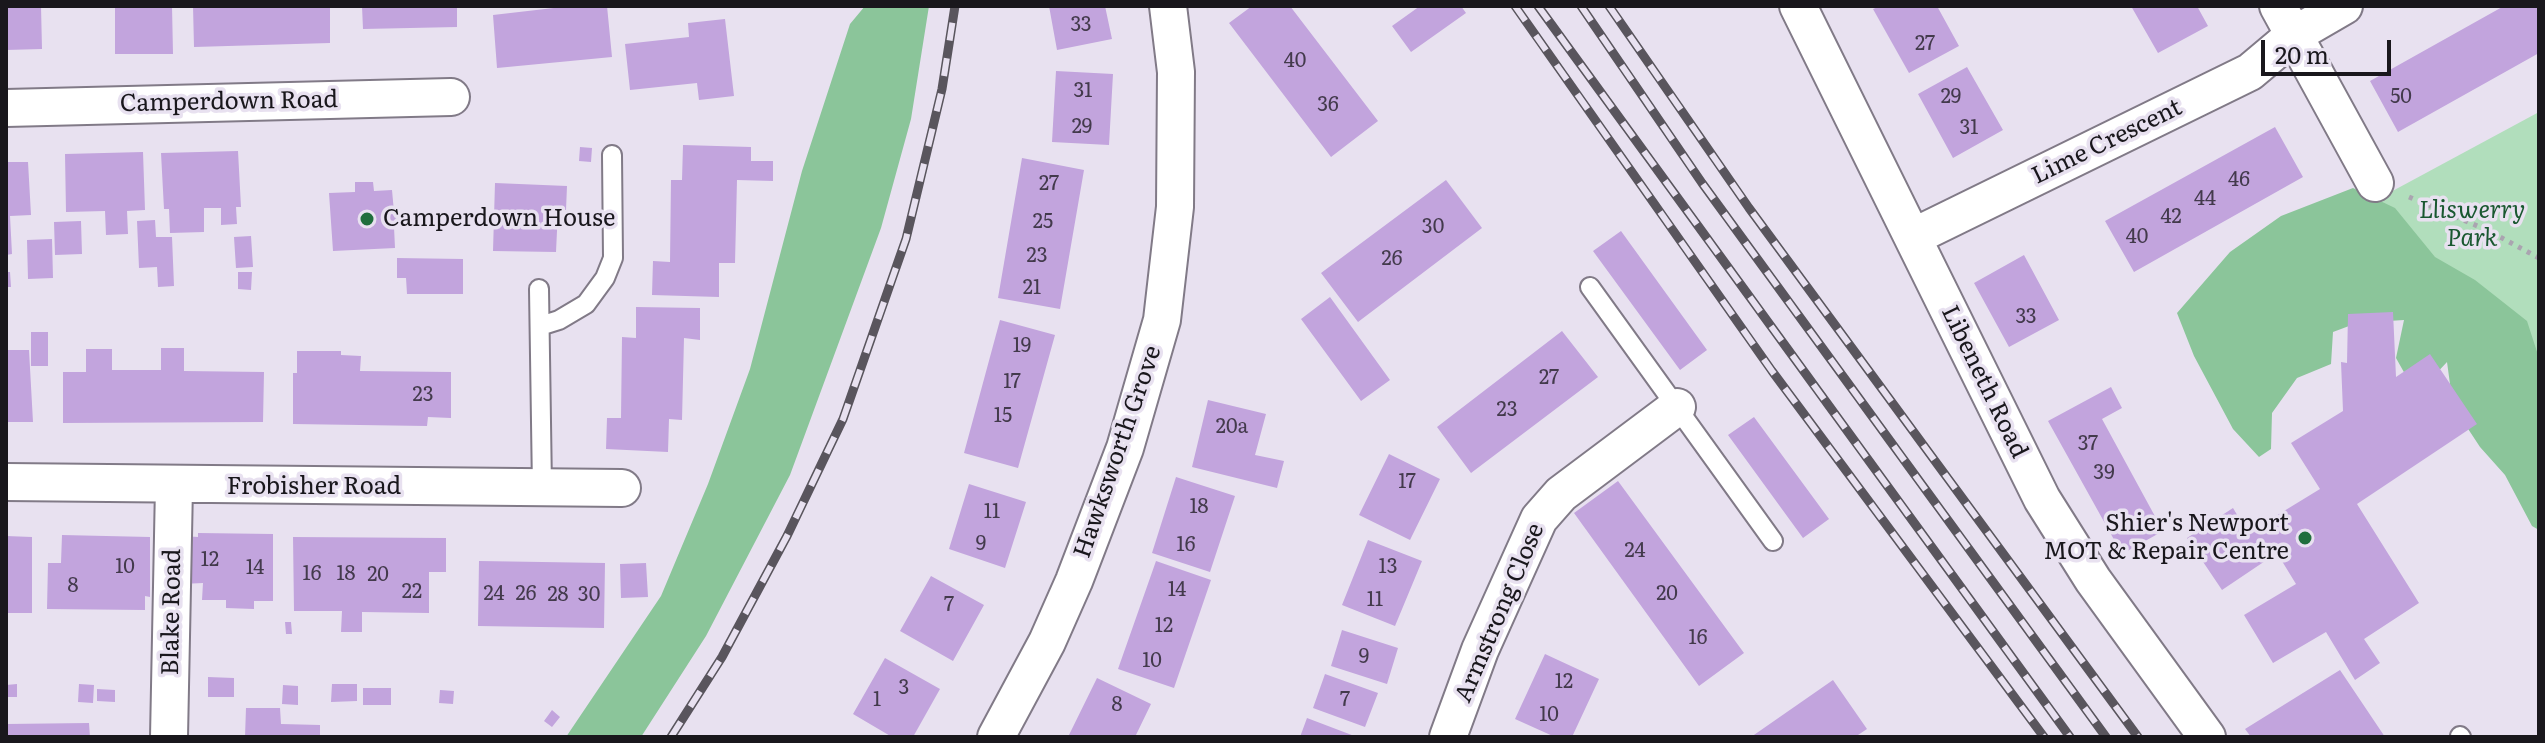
<!DOCTYPE html>
<style>
body{margin:0}
#map{position:relative;width:2545px;height:743px;overflow:hidden;background:#e8e1f0;font-family:Literata,serif}
canvas{display:block}
.frame{position:absolute;inset:0;border:8px solid #19171c;pointer-events:none}
.scale{position:absolute;left:2261px;top:40px;width:130px;height:36px;box-sizing:border-box;border:4px solid #19171c;border-top:0;padding-left:10px;font-size:24px;line-height:28px;white-space:nowrap;color:#19171c;-webkit-text-stroke:6px #e8e1f0;paint-order:stroke}
</style>
<div id="map">
<canvas width="2545" height="743"></canvas>
<div class="frame"></div>
<div class="scale">20 m</div>
</div>
<script>
const c = document.querySelector('canvas').getContext('2d');
c.lineJoin = 'round';
function paint(path, color) { c.fillStyle = color; c.fill(path, 'evenodd'); }
const shape = rows => new Path2D(rows.map(r => 'M' + r).join(''));
function stroke(path, color, width, dash) { c.strokeStyle = color; c.lineWidth = width; c.lineCap = dash ? 'butt' : 'round'; c.setLineDash(dash || []); c.stroke(path); }
function write(font, color, halo, rows, align = 'center') {
  c.font = font + ' Literata,serif'; c.lineWidth = 7; c.setLineDash([]); c.textBaseline = 'middle'; c.strokeStyle = halo; c.fillStyle = color; for (const [text, x, y, turn = 0] of rows) {
    c.save(); c.translate(x, y); c.rotate((+turn || 0) * Math.PI / 180); c.textAlign = isNaN(turn) ? turn : align; if (halo) c.strokeText(text, 0, 0); c.fillText(text, 0, 0); c.restore();
  }
}
const green = shape([
 [2539,112,2539,386,2361,208]
]);
const forest = shape([
 [865,6,929,6,911,119,881,228,790,475,706,636,641,737,566,737,661,596,708,484,750,369,802,171,850,24],
 [2353,188,2395,208,2435,257,2475,280,2527,321,2539,358,2539,530,2532,526,2505,475,2480,447,2453,406,2447,362,2433,377,2410,383,2396,358,2404,320,2357,323,2333,332,2331,364,2297,378,2272,413,2271,449,2259,457,2233,429,2194,356,2177,313,2230,252,2281,216]
]);
const building = shape([
 [6,6,41,6,42,49,6,50],
 [115,6,172,6,173,54,115,54],
 [193,6,330,6,330,43,194,47],
 [362,6,457,6,457,27,363,29],
 [571,6,607,6,612,57,497,68,493,15],
 [1049,6,1105,6,1112,39,1057,50],
 [1252,6,1290,6,1378,121,1331,157,1229,23],
 [1420,6,1461,6,1466,13,1411,52,1392,26],
 [1880,6,1937,6,1959,46,1909,73,1873,9],
 [2131,6,2197,6,2208,26,2158,53],
 [2504,6,2539,6,2539,53,2398,132,2370,81],
 [725,19,734,96,699,100,697,83,630,90,625,44,689,37,688,23],
 [1967,67,2003,130,1953,158,1918,94],
 [1056,71,1113,74,1109,145,1052,142],
 [2275,127,2303,177,2134,272,2105,221],
 [683,145,751,147,751,161,773,161,773,181,737,180,735,263,719,263,719,297,652,295,653,261,670,262,671,180,682,180],
 [580,147,592,148,591,162,579,161],
 [238,151,241,207,236,207,237,224,221,225,221,208,204,208,204,232,170,233,169,209,164,209,161,153],
 [143,152,145,210,127,211,128,234,106,235,105,211,66,212,65,154],
 [1022,158,1084,170,1060,309,998,298],
 [6,162,28,162,31,215,10,216,12,254,6,255],
 [1446,180,1482,228,1358,322,1321,273],
 [355,182,373,182,374,191,392,190,394,212,404,211,404,226,394,227,395,248,333,251,329,193,355,192],
 [495,183,567,186,566,210,558,210,556,252,493,251],
 [155,220,156,237,172,237,174,286,158,287,157,267,139,268,137,221],
 [81,221,82,254,55,255,54,222],
 [1621,231,1707,350,1680,370,1593,251],
 [251,236,253,267,236,268,234,237],
 [52,239,53,278,28,279,27,240],
 [2024,255,2059,320,2009,347,1974,283],
 [397,258,463,259,463,294,407,294,406,278,397,278],
 [6,272,10,272,11,287,6,287],
 [238,272,252,272,251,290,238,289],
 [1330,297,1390,380,1361,401,1301,319],
 [636,307,700,308,700,340,684,338,682,420,669,419,668,452,606,449,607,418,621,418,622,337,636,338],
 [2393,312,2396,377,2430,354,2477,424,2357,504,2419,603,2364,639,2380,663,2355,680,2326,632,2273,663,2244,615,2296,584,2277,553,2222,590,2187,538,2233,508,2248,533,2320,489,2291,443,2343,411,2341,362,2347,363,2348,314],
 [1000,320,1055,335,1018,468,964,453],
 [1562,331,1598,377,1471,473,1437,427],
 [31,332,48,332,48,366,31,366],
 [161,348,184,348,184,371,264,372,263,422,63,423,63,372,86,372,86,349,112,349,112,370,161,370],
 [6,350,29,350,33,422,6,422],
 [297,351,341,351,341,355,361,356,360,371,451,372,451,418,428,417,427,426,293,424,293,373,297,373],
 [2111,387,2122,408,2102,419,2163,531,2122,554,2048,421],
 [1208,400,1266,414,1255,455,1284,461,1277,488,1192,467],
 [1754,417,1829,519,1803,538,1728,435],
 [1389,454,1440,479,1410,540,1359,515],
 [1176,477,1235,496,1210,572,1152,553],
 [1618,481,1744,653,1699,686,1574,513],
 [969,484,1026,502,1005,568,949,549],
 [198,533,273,534,273,601,254,601,254,609,226,608,226,600,202,600,203,583,182,584,183,536,198,537],
 [62,535,150,537,150,597,145,596,145,610,47,609,48,563,61,563],
 [6,536,32,537,32,613,6,613],
 [293,537,446,538,446,572,429,572,429,613,362,612,362,632,341,632,342,611,294,611],
 [1368,540,1422,561,1395,626,1342,605],
 [479,561,605,563,604,628,478,626],
 [1156,561,1211,580,1174,688,1118,669],
 [646,563,648,597,621,598,620,564],
 [931,576,984,605,953,661,900,631],
 [285,622,291,622,292,634,286,634],
 [1342,630,1398,648,1387,684,1331,666],
 [1545,654,1599,679,1572,737,1555,737,1515,719],
 [885,658,940,689,913,737,892,737,853,714],
 [2340,670,2385,737,2251,737,2245,729],
 [1325,674,1378,693,1365,727,1313,708],
 [208,677,234,678,234,697,208,697],
 [1097,678,1151,704,1135,737,1068,737],
 [1833,680,1867,729,1855,737,1751,737],
 [17,684,17,697,6,697,6,685],
 [79,684,94,685,93,703,78,702],
 [332,684,357,684,357,701,331,702],
 [283,685,298,686,298,705,282,704],
 [363,688,391,688,391,705,363,705],
 [97,689,115,690,115,702,97,701],
 [440,690,454,691,453,704,439,703],
 [246,708,280,708,281,724,320,725,320,737,245,737],
 [552,710,560,717,552,727,544,721],
 [1307,718,1357,737,1300,737],
 [89,723,90,737,6,737,6,724]
]);
const path = shape([
 [2409,197,2487,230,2539,258]
]);
const service = shape([
 [1590,287,1773,541],
 [539,289,542,488],
 [540,326,559,320,586,304,605,278,613,258,612,155],
 [2460,736,2461,737]
]);
const minor = shape([
 [1798,6,2042,499,2093,580,2207,737],
 [2278,6,2375,183],
 [6,108,451,97],
 [1913,237,2250,72,2294,35,2344,6],
 [6,482,622,488],
 [169,737,174,486],
 [996,737,1047,642,1074,581,1125,448,1162,320,1175,207,1176,72,1168,6],
 [1448,737,1480,650,1539,519,1561,494,1677,407]
]);
const rail = shape([
 [1515,6,1772,371,2044,737],
 [1538,6,2070,737],
 [1581,6,1702,183,2106,737],
 [1609,6,1749,208,2138,737],
 [671,737,722,657,787,536,843,419,906,239,942,89,955,6]
]);
const markers = [
 [367,219,8,"#206e3d"],
 [2305,538,8,"#206e3d"]
];
const numberNames = [
 ["33",1081,25],
 ["27",1925,44],
 ["40",1295,61],
 ["31",1083,91],
 ["29",1951,97],
 ["50",2401,97],
 ["36",1328,105],
 ["29",1082,127],
 ["31",1969,128],
 ["46",2239,180],
 ["27",1049,184],
 ["44",2205,199],
 ["42",2171,217],
 ["25",1043,222],
 ["30",1433,227],
 ["40",2137,237],
 ["23",1037,256],
 ["26",1392,259],
 ["21",1032,288],
 ["33",2026,317],
 ["19",1022,346],
 ["27",1549,378],
 ["17",1012,382],
 ["23",423,395],
 ["23",1507,410],
 ["15",1003,416],
 ["20a",1232,427],
 ["37",2088,444],
 ["39",2104,473],
 ["17",1407,482],
 ["18",1199,507],
 ["11",992,512],
 ["9",981,544],
 ["16",1186,545],
 ["24",1635,551],
 ["12",210,560],
 ["10",125,567],
 ["13",1388,567],
 ["14",255,568],
 ["16",312,574],
 ["18",346,574],
 ["20",378,575],
 ["8",73,586],
 ["14",1177,590],
 ["22",412,592],
 ["24",494,594],
 ["26",526,594],
 ["20",1667,594],
 ["28",558,595],
 ["30",589,595],
 ["11",1375,600],
 ["7",949,605],
 ["12",1164,626],
 ["16",1698,638],
 ["9",1364,657],
 ["10",1152,661],
 ["12",1564,682],
 ["3",904,688],
 ["1",877,700],
 ["7",1345,700],
 ["8",1117,705],
 ["10",1549,715]
];
const streetNames = [
 ["Camperdown Road",229,102,-1],
 ["Lime Crescent",2107,142,-26],
 ["Libeneth Road",1984,382,64],
 ["Hawksworth Grove",1118,452,-71],
 ["Frobisher Road",314,487],
 ["Blake Road",172,612,-89],
 ["Armstrong Close",1500,613,-67]
];
const parkNames = [
 ["Lliswerry",2472,211],
 ["Park",2472,239]
];
const poiNames = [
 ["Camperdown House",383,219],
 ["Shier's Newport",2289,524,"right"],
 ["MOT & Repair Centre",2289,552,"right"]
];
paint(green, '#b1debc');
paint(forest, '#8bc59a');
paint(building, '#c2a4dd');
stroke(service, '#817a87', 22);
stroke(minor, '#817a87', 40);
stroke(path, '#aaa4b0', 5, [4, 6]);
stroke(service, '#fff', 18);
stroke(minor, '#fff', 36);
stroke(rail, '#59555d', 9);
stroke(rail, '#e8e1f0', 6, [18]);
for (const [x, y, r, color] of markers) { const dot = new Path2D(); dot.arc(x, y, r, 0, 2 * Math.PI); c.fillStyle = color; c.fill(dot); stroke(dot, '#e8e1f0', 3); }
write('20px', '#433a4c', null, numberNames);
write('24px', '#19171c', '#e8e1f0', streetNames);
write('italic 24px', '#195830', '#e8e1f0', parkNames);
write('24px', '#19171c', '#e8e1f0', poiNames, 'left');
</script>
